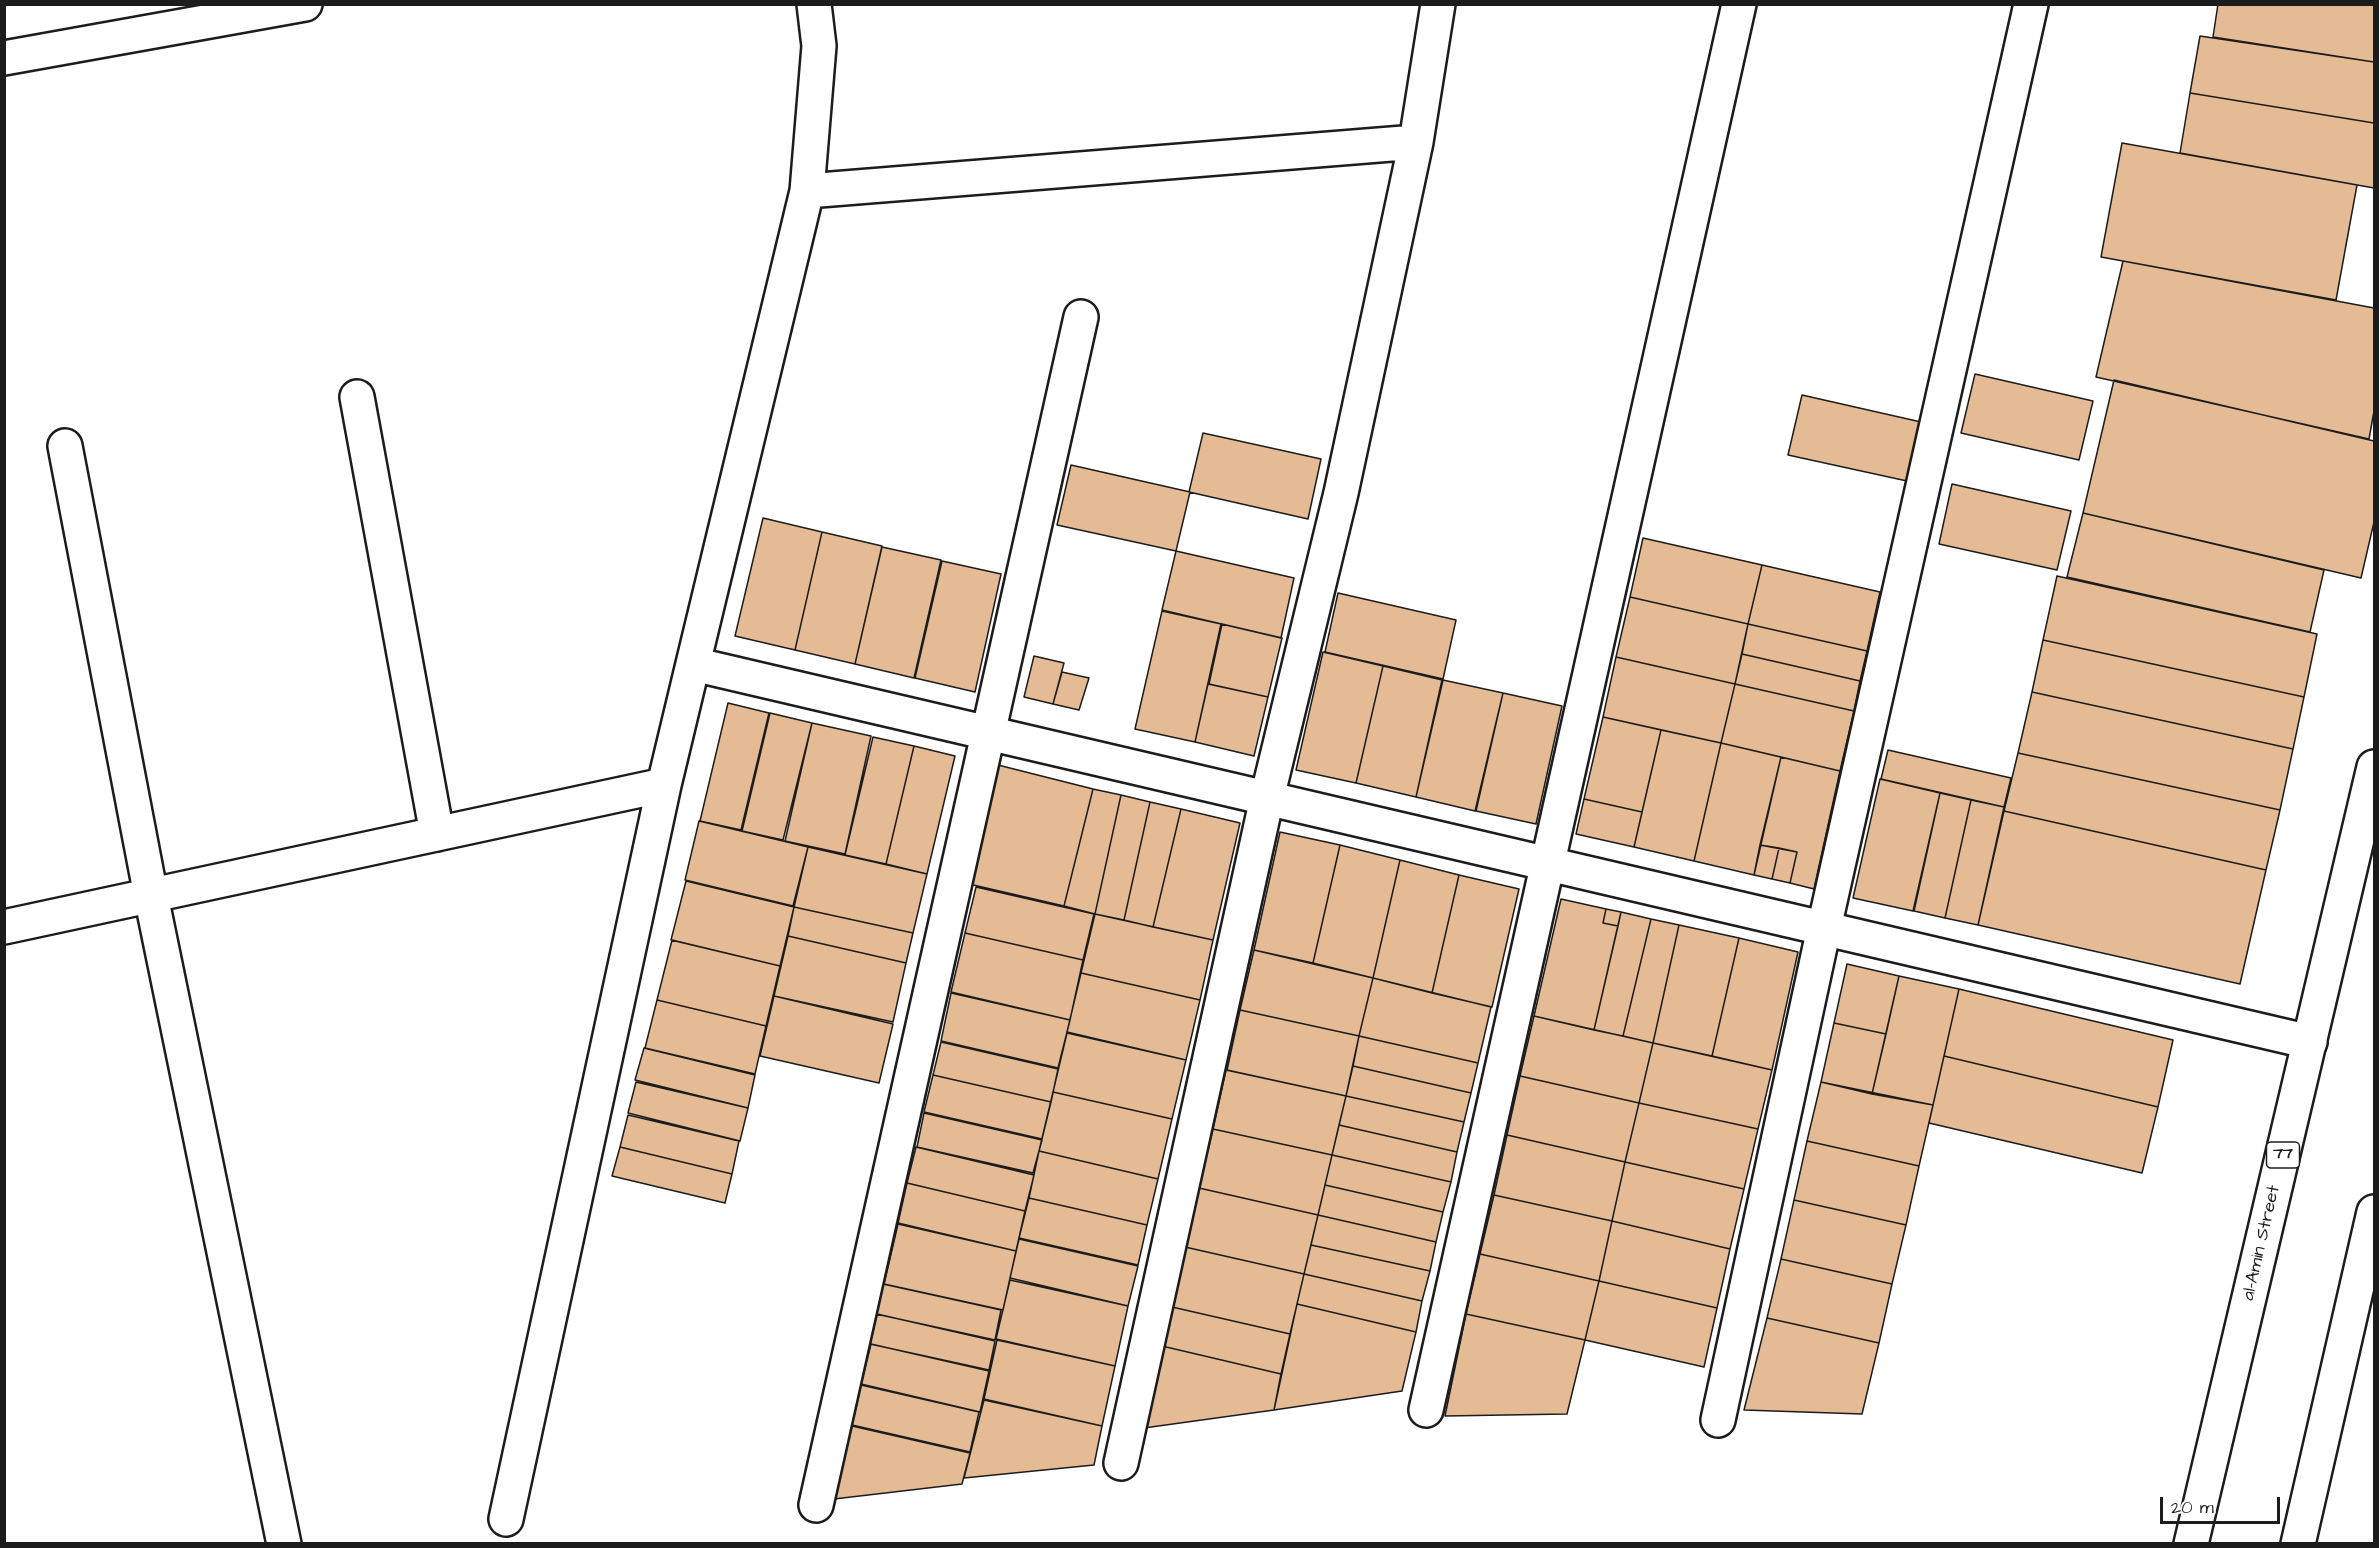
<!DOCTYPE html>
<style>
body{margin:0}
#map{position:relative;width:2379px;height:1548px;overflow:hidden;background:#fff;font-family:"Architects Daughter",sans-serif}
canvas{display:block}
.frame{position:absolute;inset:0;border:6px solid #1c1c1c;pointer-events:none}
.scale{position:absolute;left:2160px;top:1497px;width:120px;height:27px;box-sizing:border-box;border:3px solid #1c1c1c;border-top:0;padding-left:8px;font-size:18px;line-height:21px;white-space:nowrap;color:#1c1c1c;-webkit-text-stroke:4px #fff;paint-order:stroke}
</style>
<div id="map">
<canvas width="2379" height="1548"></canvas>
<div class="frame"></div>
<div class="scale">20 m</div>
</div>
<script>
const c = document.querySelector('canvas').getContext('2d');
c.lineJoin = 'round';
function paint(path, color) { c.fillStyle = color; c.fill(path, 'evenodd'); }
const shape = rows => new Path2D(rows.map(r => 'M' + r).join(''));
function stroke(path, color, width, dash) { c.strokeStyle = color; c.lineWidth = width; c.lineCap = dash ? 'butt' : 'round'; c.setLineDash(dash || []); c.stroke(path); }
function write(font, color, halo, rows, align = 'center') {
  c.font = font + ' "Architects Daughter",sans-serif'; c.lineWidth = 4.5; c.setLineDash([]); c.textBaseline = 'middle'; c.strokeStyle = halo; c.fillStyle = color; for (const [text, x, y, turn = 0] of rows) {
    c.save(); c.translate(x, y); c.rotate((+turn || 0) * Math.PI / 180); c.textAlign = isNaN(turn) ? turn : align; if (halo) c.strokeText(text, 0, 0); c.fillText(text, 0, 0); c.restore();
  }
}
const building = shape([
 [2218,4,2374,4,2374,62,2213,37,2218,4],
 [2200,36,2374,62,2374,123,2190,93,2200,36],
 [2190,93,2374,123,2374,188,2180,153,2190,93],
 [2122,143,2357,185,2336,300,2101,257,2122,143],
 [2123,261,2374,308,2374,411,2369,439,2096,377,2123,261],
 [1975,374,2093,401,2079,460,1961,433,1975,374],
 [2114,380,2374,441,2374,522,2361,578,2083,513,2114,380],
 [1802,395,1921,422,1907,481,1788,455,1802,395],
 [1203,433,1321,459,1308,519,1189,492,1203,433],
 [1071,465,1190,492,1176,551,1057,525,1071,465],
 [1952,484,2071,511,2057,570,1939,544,1952,484],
 [2083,513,2324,570,2310,632,2067,577,2083,513],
 [763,518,822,532,795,650,735,636,763,518],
 [822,532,882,546,855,664,795,650,822,532],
 [1643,538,1762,565,1748,624,1630,597,1643,538],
 [882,547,941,560,914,678,855,664,882,547],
 [1176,551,1294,578,1281,638,1162,610,1176,551],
 [942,561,1001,574,975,692,915,678,942,561],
 [1762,565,1880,592,1867,651,1748,624,1762,565],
 [2057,576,2317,634,2304,697,2043,640,2057,576],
 [1338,593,1456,620,1443,679,1325,652,1338,593],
 [1630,597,1748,624,1735,684,1616,657,1630,597],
 [1162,611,1221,624,1195,742,1135,729,1162,611],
 [1222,624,1282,638,1268,697,1209,684,1222,624],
 [1748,624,1867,651,1860,681,1742,654,1748,624],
 [2043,640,2304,697,2293,749,2032,692,2043,640],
 [1323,652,1383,666,1356,783,1296,770,1323,652],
 [1742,654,1860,681,1854,711,1735,684,1742,654],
 [1034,656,1064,663,1053,704,1024,697,1034,656],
 [1616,657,1735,684,1721,743,1603,717,1616,657],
 [1383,666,1442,680,1416,797,1356,783,1383,666],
 [1062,672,1089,678,1079,710,1053,704,1062,672],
 [1443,680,1503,693,1475,811,1416,797,1443,680],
 [1208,684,1268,697,1254,756,1195,742,1208,684],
 [1735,684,1854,711,1840,771,1721,743,1735,684],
 [2032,692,2293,749,2280,810,2018,753,2032,692],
 [1503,693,1562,706,1536,824,1476,811,1503,693],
 [728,703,769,713,741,830,700,821,728,703],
 [770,713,812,723,783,840,742,831,770,713],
 [1603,717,1661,730,1642,812,1584,799,1603,717],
 [812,723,871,736,845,854,785,841,812,723],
 [1661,730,1721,743,1694,861,1634,847,1661,730],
 [873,737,914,746,886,864,845,855,873,737],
 [1721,743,1781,757,1754,875,1694,861,1721,743],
 [914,746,955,756,927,874,886,864,914,746],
 [1888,750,2011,778,2004,807,1881,779,1888,750],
 [2018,753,2280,810,2266,870,2004,811,2018,753],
 [1781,757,1840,771,1814,889,1790,883,1797,852,1760,845,1781,757],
 [998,765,1093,789,1064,906,969,884,998,765],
 [1880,779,1940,793,1913,911,1853,898,1880,779],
 [1093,789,1121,795,1095,914,1064,906,1093,789],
 [1940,793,1971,800,1945,918,1914,911,1940,793],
 [1121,795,1150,802,1124,920,1095,914,1121,795],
 [1584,799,1642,812,1634,847,1576,834,1584,799],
 [1971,800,2004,807,1978,925,1945,918,1971,800],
 [1150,802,1181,809,1153,927,1124,920,1150,802],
 [1181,809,1240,823,1213,940,1153,927,1181,809],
 [2004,811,2266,870,2240,984,1978,925,2004,811],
 [699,821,808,847,793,906,685,880,699,821],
 [1280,832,1340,845,1313,963,1254,950,1280,832],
 [1340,845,1400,860,1373,978,1313,963,1340,845],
 [1760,845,1779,848,1772,879,1754,875,1760,845],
 [808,847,927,874,913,933,794,907,808,847],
 [1779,848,1797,852,1790,883,1772,879,1779,848],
 [1400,860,1459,875,1432,993,1373,978,1400,860],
 [1459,875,1519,889,1492,1007,1432,993,1459,875],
 [686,881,794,907,780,966,671,940,686,881],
 [976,887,1094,914,1083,960,965,933,976,887],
 [1561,899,1606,909,1603,923,1618,926,1594,1030,1534,1016,1561,899],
 [794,907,913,933,906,963,788,936,794,907],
 [1606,909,1621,912,1618,926,1603,923,1606,909],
 [1621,912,1651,919,1623,1036,1594,1030,1621,912],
 [1095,914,1213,940,1200,1000,1081,973,1095,914],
 [1651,919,1679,925,1653,1043,1623,1036,1651,919],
 [1679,925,1739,938,1712,1056,1653,1043,1679,925],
 [965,933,1083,960,1070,1020,951,992,965,933],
 [788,936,906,963,893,1022,774,996,788,936],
 [1739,938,1798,952,1772,1070,1712,1056,1739,938],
 [672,940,780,966,766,1026,657,1000,672,940],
 [1254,950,1373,978,1359,1036,1240,1010,1254,950],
 [1847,964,1899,976,1886,1034,1834,1023,1847,964],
 [1081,973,1200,1000,1186,1060,1067,1032,1081,973],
 [1899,976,1959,989,1933,1105,1872,1094,1899,976],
 [1373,978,1491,1007,1478,1063,1359,1036,1373,978],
 [1959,989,2173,1040,2158,1107,1944,1056,1959,989],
 [951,993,1070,1020,1058,1068,941,1041,951,993],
 [774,996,893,1024,879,1083,760,1056,774,996],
 [657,1000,766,1026,755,1074,645,1048,657,1000],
 [1240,1010,1359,1036,1346,1096,1227,1070,1240,1010],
 [1534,1016,1653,1043,1639,1103,1520,1076,1534,1016],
 [1834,1023,1886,1034,1872,1094,1821,1082,1834,1023],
 [1067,1033,1186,1060,1172,1119,1053,1092,1067,1033],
 [1359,1036,1478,1063,1471,1093,1353,1066,1359,1036],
 [941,1042,1058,1069,1051,1102,933,1075,941,1042],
 [1653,1043,1772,1070,1758,1129,1639,1103,1653,1043],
 [644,1048,755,1075,748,1108,635,1080,644,1048],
 [1944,1056,2158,1107,2142,1173,1929,1123,1944,1056],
 [1353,1066,1471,1093,1464,1122,1346,1096,1353,1066],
 [1226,1070,1346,1096,1332,1155,1213,1129,1226,1070],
 [933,1075,1051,1102,1042,1139,924,1112,933,1075],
 [1520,1076,1639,1103,1625,1162,1507,1135,1520,1076],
 [636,1082,748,1108,740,1141,628,1113,636,1082],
 [1821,1082,1933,1105,1919,1166,1807,1141,1821,1082],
 [1053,1092,1172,1119,1158,1179,1039,1151,1053,1092],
 [1346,1096,1464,1122,1457,1152,1339,1125,1346,1096],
 [1639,1103,1758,1129,1744,1189,1625,1162,1639,1103],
 [924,1113,1042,1140,1033,1173,917,1147,924,1113],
 [628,1115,739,1141,732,1174,620,1147,628,1115],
 [1339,1125,1457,1152,1451,1182,1332,1155,1339,1125],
 [1213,1129,1332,1155,1318,1215,1199,1188,1213,1129],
 [1507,1135,1625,1162,1612,1221,1494,1195,1507,1135],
 [1807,1141,1919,1166,1906,1225,1794,1200,1807,1141],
 [620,1147,732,1174,725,1203,612,1176,620,1147],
 [916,1147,1034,1175,1025,1211,907,1183,916,1147],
 [1039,1151,1158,1179,1147,1225,1029,1198,1039,1151],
 [1332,1155,1451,1182,1443,1212,1325,1185,1332,1155],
 [1625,1162,1744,1189,1730,1249,1612,1221,1625,1162],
 [907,1183,1025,1211,1016,1251,898,1223,907,1183],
 [1325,1185,1443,1212,1436,1242,1318,1215,1325,1185],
 [1199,1188,1318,1215,1304,1274,1185,1247,1199,1188],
 [1494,1195,1612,1221,1599,1281,1480,1254,1494,1195],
 [1029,1198,1147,1225,1138,1265,1019,1238,1029,1198],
 [1794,1200,1906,1225,1892,1284,1781,1259,1794,1200],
 [1318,1215,1436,1242,1430,1271,1311,1245,1318,1215],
 [1612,1221,1730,1249,1717,1308,1599,1281,1612,1221],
 [898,1224,1016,1251,1003,1310,884,1284,898,1224],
 [1019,1239,1138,1266,1128,1306,1010,1278,1019,1239],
 [1311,1245,1430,1271,1422,1301,1304,1274,1311,1245],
 [1185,1247,1304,1274,1290,1334,1172,1307,1185,1247],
 [1480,1254,1599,1281,1585,1340,1466,1314,1480,1254],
 [1781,1259,1892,1284,1879,1343,1767,1318,1781,1259],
 [1304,1274,1422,1301,1416,1332,1297,1304,1304,1274],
 [1010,1280,1128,1306,1115,1366,996,1339,1010,1280],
 [1599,1281,1717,1308,1704,1367,1585,1340,1599,1281],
 [883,1284,1001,1310,995,1340,876,1314,883,1284],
 [1297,1304,1416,1332,1402,1391,1274,1410,1297,1304],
 [1172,1307,1290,1334,1281,1374,1162,1346,1172,1307],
 [877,1314,995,1341,989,1370,870,1344,877,1314],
 [1466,1314,1585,1340,1567,1414,1445,1416,1466,1314],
 [1767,1318,1879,1343,1862,1414,1744,1410,1767,1318],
 [997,1340,1115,1366,1102,1426,984,1399,997,1340],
 [871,1344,989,1371,980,1412,861,1384,871,1344],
 [1162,1346,1281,1374,1274,1410,1144,1428,1162,1346],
 [861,1385,979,1412,970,1452,852,1425,861,1385],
 [984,1400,1102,1426,1094,1465,964,1478,984,1400],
 [852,1426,970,1453,962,1484,834,1499,852,1426]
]);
const minor = shape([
 [4,58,305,4],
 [807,191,1416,142],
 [357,397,437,834],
 [65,446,151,896,284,1544],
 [693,664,807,191,819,46,814,4],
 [4,927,664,785,693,664,2310,1042],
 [1426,1410,1739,4],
 [1718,1420,1824,928,2031,4],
 [1121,1463,1267,798,1341,493,1416,142,1438,4],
 [816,1505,1081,317],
 [506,1519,664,785]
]);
const major = shape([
 [2191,1544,2374,767],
 [2298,1544,2374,1212]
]);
const shields = [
 [2283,1155,33]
];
const shieldNames = [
 ["77",2283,1155]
];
const streetNames = [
 ["al-Amin Street",2262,1243,-77]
];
paint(building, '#e5bb95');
stroke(building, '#1c1c1c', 1.5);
stroke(minor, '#1c1c1c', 38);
stroke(major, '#1c1c1c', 38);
stroke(minor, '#fff', 33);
stroke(major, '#fff', 33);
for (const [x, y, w] of shields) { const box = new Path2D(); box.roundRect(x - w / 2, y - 13, w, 26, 4.5); c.fillStyle = '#fff'; c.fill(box); stroke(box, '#1c1c1c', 1.5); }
write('bold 16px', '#1c1c1c', null, shieldNames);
write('18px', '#1c1c1c', '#fff', streetNames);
</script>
